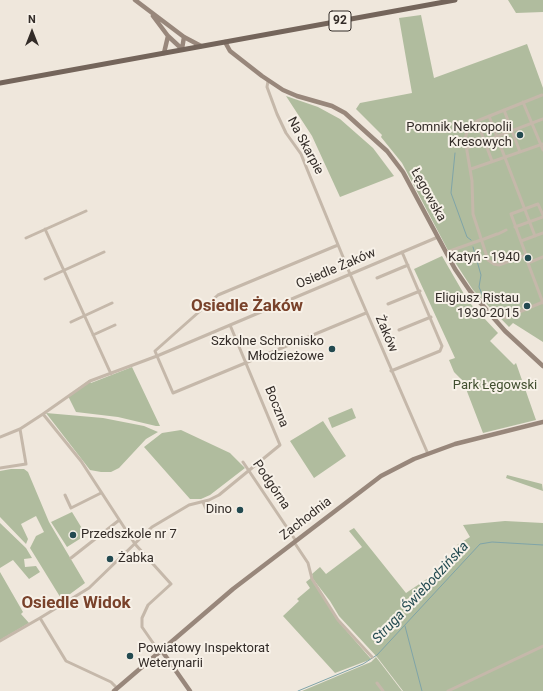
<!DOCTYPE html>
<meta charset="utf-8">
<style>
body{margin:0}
#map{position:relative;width:543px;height:691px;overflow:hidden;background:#efe7dc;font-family:Roboto,sans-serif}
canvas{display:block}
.north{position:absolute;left:12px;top:12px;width:40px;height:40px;-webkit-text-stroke:3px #f7f1e8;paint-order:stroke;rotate:0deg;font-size:11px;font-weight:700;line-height:16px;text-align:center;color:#332c28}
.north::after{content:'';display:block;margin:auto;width:14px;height:18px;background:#332c28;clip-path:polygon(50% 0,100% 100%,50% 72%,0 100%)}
</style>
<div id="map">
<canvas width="543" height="691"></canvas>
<div class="north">N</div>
</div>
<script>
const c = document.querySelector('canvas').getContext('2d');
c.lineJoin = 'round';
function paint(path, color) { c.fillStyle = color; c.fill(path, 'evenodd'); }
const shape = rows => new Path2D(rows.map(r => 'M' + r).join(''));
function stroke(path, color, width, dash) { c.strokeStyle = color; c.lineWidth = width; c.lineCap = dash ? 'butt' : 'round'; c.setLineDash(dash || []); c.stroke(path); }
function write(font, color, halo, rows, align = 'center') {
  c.font = font + ' Roboto,sans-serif'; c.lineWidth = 4; c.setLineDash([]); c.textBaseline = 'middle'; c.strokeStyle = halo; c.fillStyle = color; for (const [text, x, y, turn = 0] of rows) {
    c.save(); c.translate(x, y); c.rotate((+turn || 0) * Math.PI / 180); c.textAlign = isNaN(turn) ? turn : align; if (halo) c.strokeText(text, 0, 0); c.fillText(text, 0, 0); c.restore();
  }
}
const green = shape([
 [508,0,543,0,543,12,516,13],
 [421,15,434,78,527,44,543,88,543,342,513,323,509,327,473,290,451,256,402,163,381,137,382,135,356,109,360,103,412,93,399,18],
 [286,96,318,107,340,119,373,148,394,176,340,197,312,136],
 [442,256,468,301,498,333,490,341,514,365,516,363,536,420,483,433,463,381,454,372,449,360,455,358,414,269],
 [132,367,160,426,156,426,118,417,76,412,68,396,89,380,91,383],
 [352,408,356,418,332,428,328,418],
 [46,413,103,418,144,426,158,432,146,439,119,468,111,472,101,472,90,470],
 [323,421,346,456,314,478,290,441],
 [181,430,230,453,245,468,210,495,201,499,190,499,144,447,162,433],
 [11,469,24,469,28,472,49,522,85,583,62,600,30,548,36,536,44,532,36,516,21,524,28,539,26,544,0,517,0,471],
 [507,475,542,484,543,491,506,478],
 [72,512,86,535,67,547,51,522],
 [505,521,543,523,543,691,403,691,377,657,339,616,330,601,313,579,312,574,320,567,326,574,362,547,349,531,354,528,406,593,446,566,450,568,463,554,457,545,470,537,463,525],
 [0,523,26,548,32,558,24,559,25,567,36,566,40,572,29,579,13,560,0,568],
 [0,572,23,612,21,614,29,623,0,640],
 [311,578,338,621,371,659,369,660,335,673,283,616,299,601,297,599,310,588,306,582],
 [376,657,402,691,302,691,371,662]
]);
const stream = shape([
 [455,153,451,193,467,237,471,240],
 [473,247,481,275,479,287,484,299],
 [405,626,422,691],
 [298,691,363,664,377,655,480,544,492,542,543,545]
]);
const street = shape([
 [268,81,267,87,277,114,286,133,301,154,307,169,350,274,428,454],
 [542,95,477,121,468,129,465,139,472,181,473,214,488,260,494,264,499,265,526,255,528,263,543,303],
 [523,102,543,150],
 [504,110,520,152],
 [489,116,535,236],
 [477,121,492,161],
 [467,148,543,119],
 [471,169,543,144],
 [515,227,543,217],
 [45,229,111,374],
 [498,234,506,230],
 [26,238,86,211],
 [484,239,497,234],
 [521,241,543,233],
 [338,245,218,295,155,351,157,356,173,393,366,313],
 [447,252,481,240],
 [526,255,511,214,538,204,543,215],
 [528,263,543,257],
 [377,278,408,265],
 [45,279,104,252],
 [388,304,420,291],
 [505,318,543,302],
 [71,322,112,303],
 [399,330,431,317],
 [93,335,115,325],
 [391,371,440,351,442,346,402,252],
 [43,414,90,381,157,356,438,237],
 [0,437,20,429,43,414,81,461,135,544,171,584,148,605,142,618,142,627,160,653],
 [243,462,296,541],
 [0,468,26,464,20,429],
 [65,495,71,508,101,493],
 [203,502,206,509],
 [294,542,308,563,312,579,338,620,372,657],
 [71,558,118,521],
 [0,641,40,618],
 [377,683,383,691],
 [117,688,111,682,66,661,40,618,89,588,152,527,189,505,209,500,219,495,280,445,230,325],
 [448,691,543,646]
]);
const secondary = shape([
 [135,0,184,37,201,46],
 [153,16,168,36,164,53],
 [168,36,182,49,184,37],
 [225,42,230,51,262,76,283,90,297,96,332,106,345,113,387,151,403,172,455,269,470,291,505,331,543,366],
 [162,651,190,691],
 [114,691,233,589,381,476,414,459,455,444,543,422]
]);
const primary = shape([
 [0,83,455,0]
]);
const markers = [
 [520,135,4,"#234a50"],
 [528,258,4,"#234a50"],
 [527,306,4,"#234a50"],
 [332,349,4,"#234a50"],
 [240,510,4,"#234a50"],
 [73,535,4,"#234a50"],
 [110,559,4,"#234a50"],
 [130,656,4,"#234a50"]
];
const shields = [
 [340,21,22]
];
const shieldNames = [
 ["92",340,21]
];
const poiNames = [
 ["Pomnik Nekropolii",512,128],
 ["Kresowych",512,143],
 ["Katyń - 1940",520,258],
 ["Eligiusz Ristau",519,299],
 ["1930-2015",519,314],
 ["Szkolne Schronisko",324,342],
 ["Młodzieżowe",324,357],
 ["Dino",232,510],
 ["Przedszkole nr 7",81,535,"left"],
 ["Żabka",118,559,"left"],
 ["Powiatowy Inspektorat",138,649,"left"],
 ["Weterynarii",138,664,"left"]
];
const streetNames = [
 ["Na Skarpie",305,146,62],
 ["Łęgowska",428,195,61],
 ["Osiedle Żaków",336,269,-23],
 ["Żaków",386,334,67],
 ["Boczna",276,407,68],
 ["Podgórna",271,485,56],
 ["Zachodnia",306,519,-38]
];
const parkNames = [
 ["Park Łęgowski",495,386]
];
const waterNames = [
 ["Struga Świebodzińska",421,593,-47]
];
const districtNames = [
 ["Osiedle Żaków",247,307],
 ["Osiedle Widok",76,604]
];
paint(green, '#b0bc9e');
stroke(stream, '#7fa4a8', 1);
stroke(street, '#c5b8aa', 3);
stroke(secondary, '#98877b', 4.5);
stroke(primary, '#74655b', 5);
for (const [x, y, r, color] of markers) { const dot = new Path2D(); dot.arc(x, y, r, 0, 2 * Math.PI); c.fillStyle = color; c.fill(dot); stroke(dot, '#f7f1e8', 1.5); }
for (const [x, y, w] of shields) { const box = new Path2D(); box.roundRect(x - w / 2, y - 10, w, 20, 3); c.fillStyle = '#f7f1e8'; c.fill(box); stroke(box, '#332c28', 1); }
write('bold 12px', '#332c28', null, shieldNames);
write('13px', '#332c28', '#f7f1e8', poiNames, 'right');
write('13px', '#332c28', '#f7f1e8', streetNames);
write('13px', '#414f2f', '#f7f1e8', parkNames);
write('italic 14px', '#234a50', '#f7f1e8', waterNames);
write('bold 17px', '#79422b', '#f7f1e8', districtNames);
</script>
